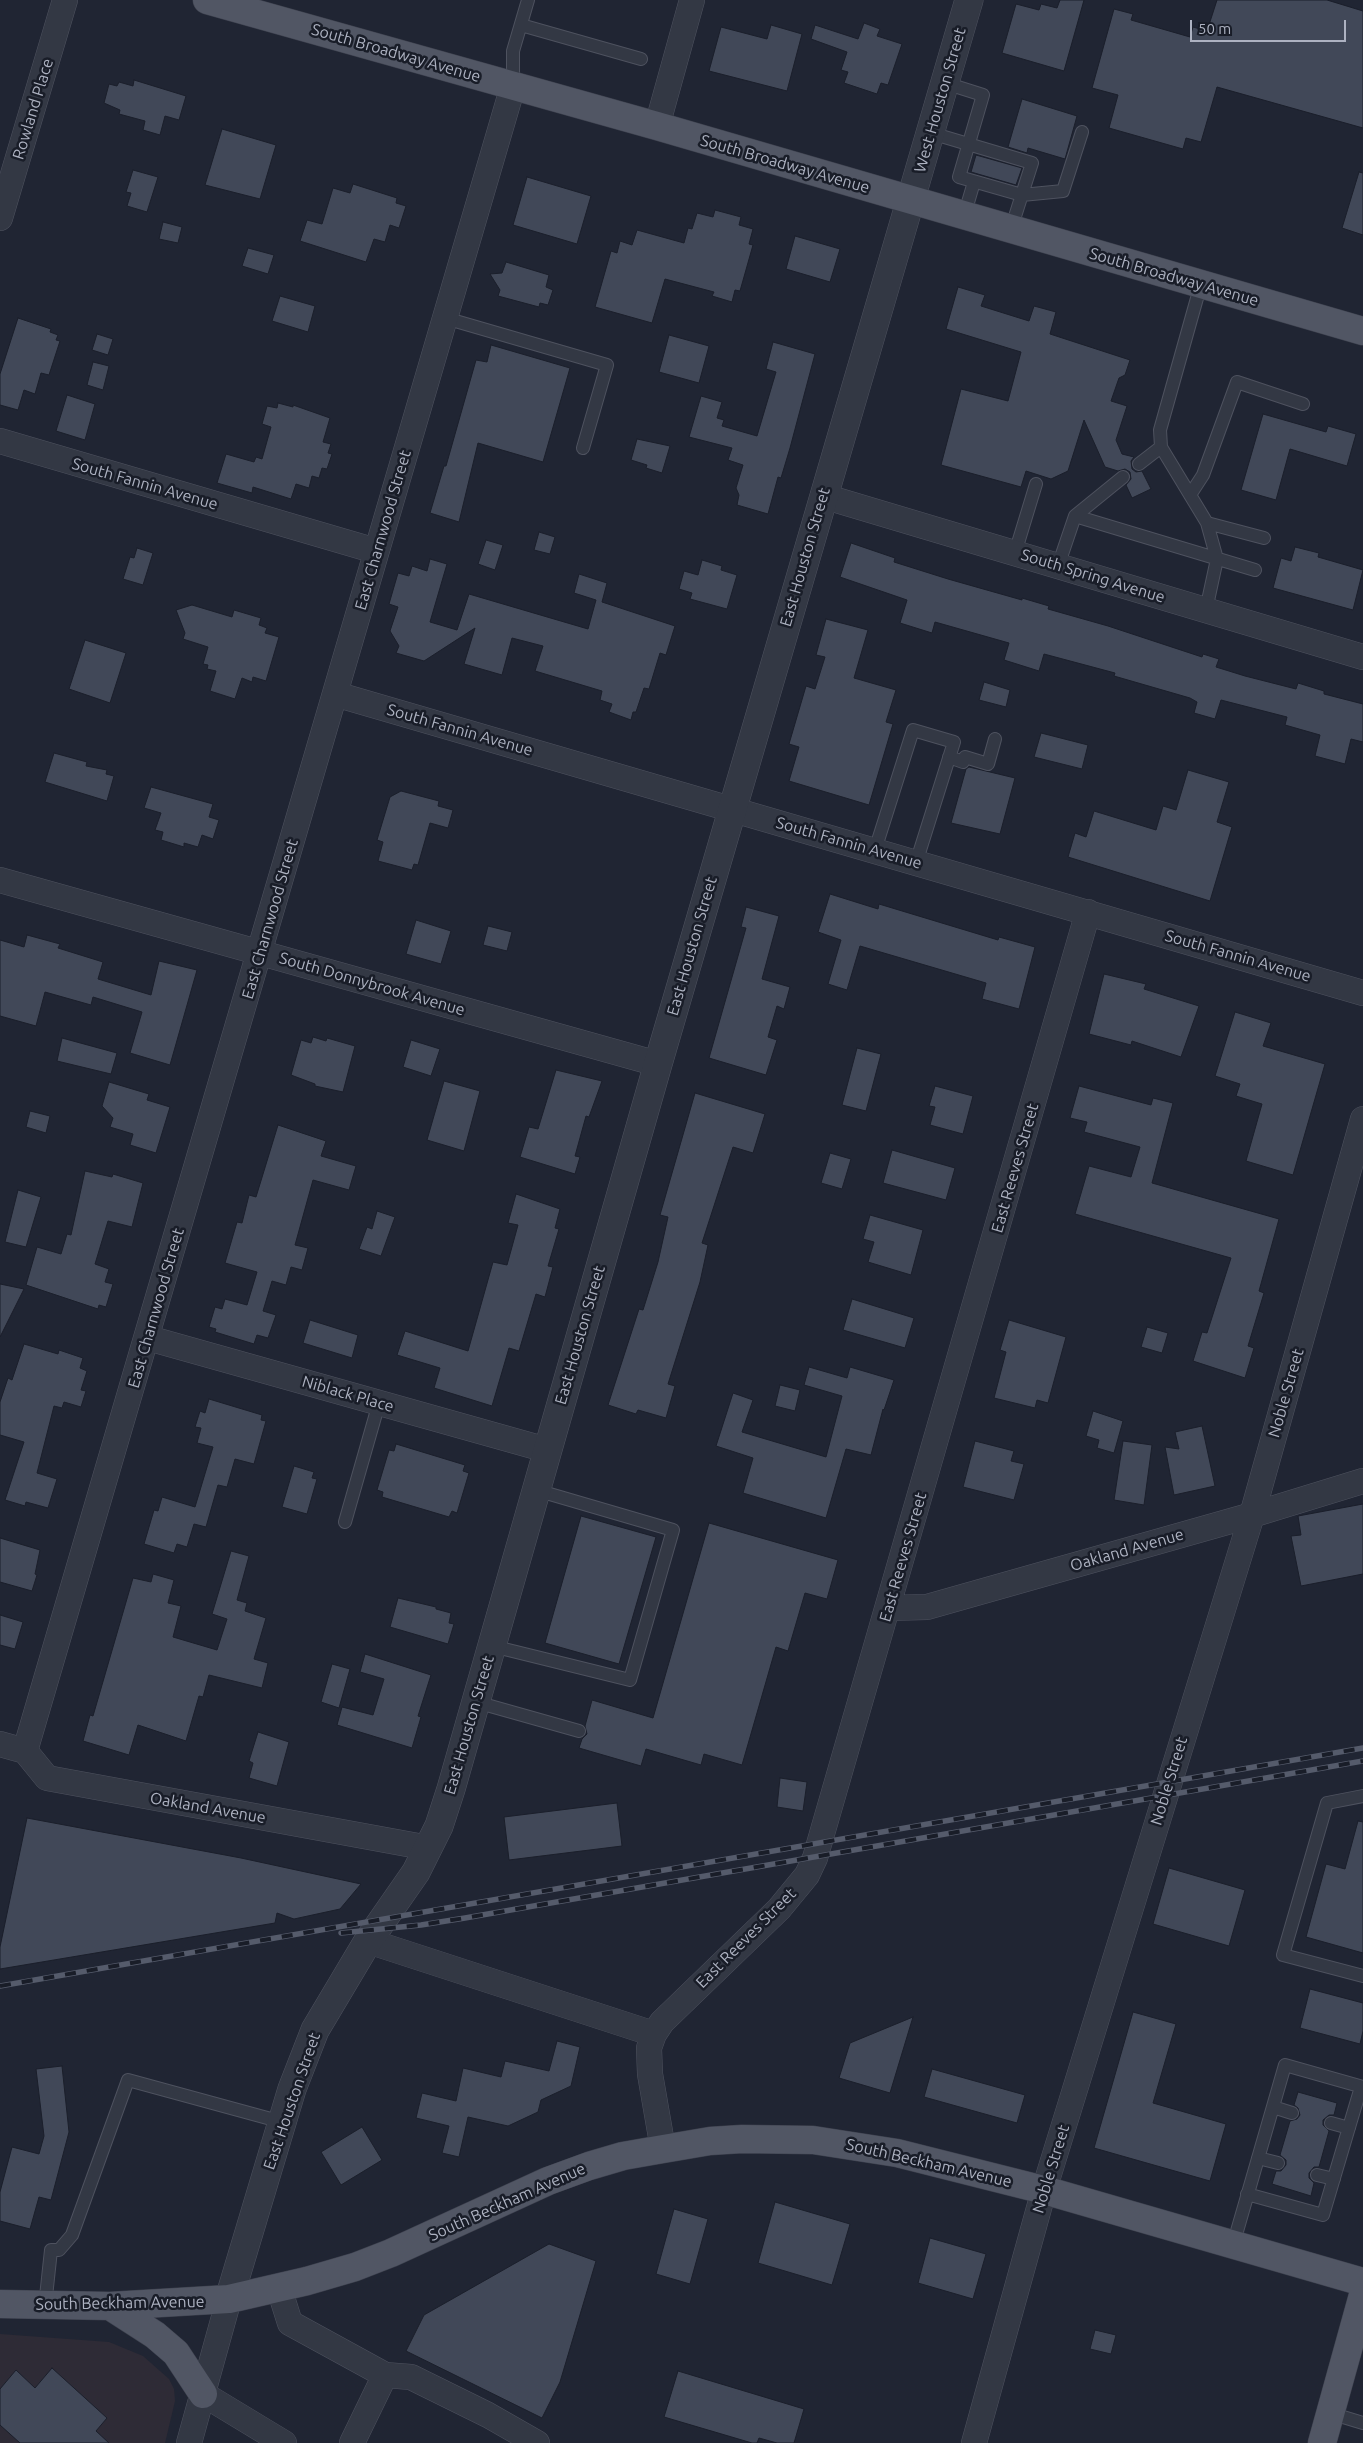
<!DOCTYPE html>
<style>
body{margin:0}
#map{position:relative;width:1363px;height:2443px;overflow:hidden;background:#202533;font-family:Ubuntu,sans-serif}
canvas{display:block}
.scale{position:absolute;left:1190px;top:20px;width:156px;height:22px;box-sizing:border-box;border:2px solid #adb2c1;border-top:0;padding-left:6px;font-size:15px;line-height:18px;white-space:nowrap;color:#adb2c1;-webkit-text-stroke:4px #191d28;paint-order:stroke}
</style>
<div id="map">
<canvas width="1363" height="2443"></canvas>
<div class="scale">50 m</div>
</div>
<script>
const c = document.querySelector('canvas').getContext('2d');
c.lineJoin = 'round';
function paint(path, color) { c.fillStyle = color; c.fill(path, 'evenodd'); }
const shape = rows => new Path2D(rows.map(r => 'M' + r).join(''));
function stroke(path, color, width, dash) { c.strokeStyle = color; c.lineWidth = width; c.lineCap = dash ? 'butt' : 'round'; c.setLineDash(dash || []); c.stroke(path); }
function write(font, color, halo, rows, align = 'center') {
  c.font = font + ' Ubuntu,sans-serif'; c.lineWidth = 5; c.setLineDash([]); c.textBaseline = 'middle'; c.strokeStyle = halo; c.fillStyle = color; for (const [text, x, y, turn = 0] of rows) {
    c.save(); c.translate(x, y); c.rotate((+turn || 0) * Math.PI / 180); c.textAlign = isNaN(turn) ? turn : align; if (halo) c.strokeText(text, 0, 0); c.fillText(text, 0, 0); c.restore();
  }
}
const medical = shape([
 [0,2334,109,2342,143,2356,169,2379,174,2389,175,2401,165,2443,0,2443]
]);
const building = shape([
 [1060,0,1084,0,1064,71,1002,53,1016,4,1039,10,1041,4,1057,8,1060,0],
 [1217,0,1327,0,1363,11,1363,128,1217,87,1201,142,1186,138,1183,149,1109,128,1118,95,1092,88,1114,9,1133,14,1131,20,1190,37,1193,27,1207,31,1217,0],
 [864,23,880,29,877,36,902,44,888,85,881,83,877,94,844,83,848,72,841,70,847,52,811,39,815,25,858,39,864,23],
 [771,25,802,34,787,91,709,71,721,27,767,39,771,25],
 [134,80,186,96,179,120,165,116,160,135,143,130,145,121,119,114,120,110,104,103,109,84,117,86,119,82,133,86,134,80],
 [1022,99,1077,116,1065,159,1028,148,1027,153,1008,147,1022,99],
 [222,129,276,145,260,199,205,185,222,129],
 [976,155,1022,168,1016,185,971,172,976,155],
 [133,170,158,177,147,212,127,206,131,193,126,192,133,170],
 [1359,172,1363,173,1363,235,1342,228,1359,172],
 [527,177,591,196,577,244,513,225,527,177],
 [353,184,397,198,396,203,406,206,399,228,390,225,385,242,374,239,366,262,300,241,307,220,322,224,333,188,350,193,353,184],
 [715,210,741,217,739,225,753,229,749,244,753,245,740,291,735,290,732,302,712,296,714,292,665,279,652,323,595,307,611,251,617,253,620,241,632,245,637,230,684,243,688,228,692,229,697,213,713,217,715,210],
 [163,222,182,227,178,243,159,239,163,222],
 [795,236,840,249,830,282,786,269,795,236],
 [248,248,274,255,268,274,242,266,248,248],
 [506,262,549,275,546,287,553,290,548,305,540,303,539,307,498,296,500,290,490,274,502,273,506,262],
 [958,287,985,295,981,306,1029,321,1034,306,1056,312,1050,334,1130,360,1125,375,1119,378,1111,401,1127,406,1116,440,1122,454,1134,457,1131,461,1132,469,1136,472,1142,471,1151,489,1132,498,1126,485,1131,479,1130,472,1125,469,1118,471,1105,467,1084,420,1068,471,1051,479,1026,471,1021,487,941,465,961,389,1008,401,1021,352,946,329,958,287],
 [280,296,315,306,308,332,272,321,280,296],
 [18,318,51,329,50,332,58,335,56,340,60,341,49,375,41,373,35,394,24,390,18,410,0,405,0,374,18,318],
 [97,334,113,339,108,355,92,350,97,334],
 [669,335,709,346,699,383,659,372,669,335],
 [773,342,815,354,790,448,781,478,778,477,768,514,737,505,739,495,736,488,743,465,728,460,732,448,689,437,701,396,722,402,717,418,724,420,722,426,757,436,776,372,766,369,773,342],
 [491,345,570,368,543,462,478,443,459,522,430,513,444,466,446,466,476,360,487,362,491,345],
 [93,362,109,366,103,390,87,385,93,362],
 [67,395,95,404,85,440,56,431,67,395],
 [278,403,293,407,293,405,330,418,323,442,331,444,328,453,332,454,327,469,322,468,319,478,312,476,309,488,296,484,291,499,253,487,252,493,217,483,226,454,254,462,256,457,262,459,271,427,262,424,267,406,277,408,278,403],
 [1263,414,1326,432,1328,426,1356,434,1347,466,1290,449,1276,500,1241,490,1263,414],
 [637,439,670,446,662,473,646,468,647,465,631,460,637,439],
 [539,532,555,537,550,554,534,550,539,532],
 [486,540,503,545,495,570,478,564,486,540],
 [851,543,895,558,894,562,948,579,1022,600,1022,598,1049,606,1048,609,1108,626,1202,657,1203,654,1219,659,1216,667,1245,676,1296,689,1298,683,1324,691,1324,694,1363,704,1363,742,1351,739,1345,764,1315,756,1320,735,1285,725,1287,717,1221,700,1215,719,1194,713,1197,702,1190,698,1114,676,1115,673,1044,654,1039,671,1004,660,1009,643,935,622,932,633,900,623,907,600,840,577,851,543],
 [1295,547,1319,553,1318,557,1363,570,1353,610,1273,588,1281,558,1291,561,1295,547],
 [137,548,153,553,143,585,123,579,130,557,134,558,137,548],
 [430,559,447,564,430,622,457,630,469,594,588,629,596,600,574,593,579,574,607,583,602,602,675,626,666,655,660,653,649,689,644,688,636,712,633,712,631,720,609,712,612,704,600,700,602,691,535,671,543,646,512,638,502,675,464,664,475,628,424,661,396,653,399,646,390,631,398,607,389,604,398,573,409,576,412,566,427,571,430,559],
 [702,560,722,566,721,570,737,575,727,609,690,599,692,593,679,589,684,571,698,575,702,560],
 [192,605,232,617,234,610,261,618,259,625,267,628,265,633,279,637,266,681,253,677,252,682,242,678,235,699,210,691,216,671,207,669,208,665,203,664,208,647,183,639,185,633,176,610,192,605],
 [826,619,868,630,854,678,896,690,886,722,893,724,869,805,789,781,799,747,789,744,806,686,815,689,825,657,816,655,826,619],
 [85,640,126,653,110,703,69,689,85,640],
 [984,682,1010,690,1006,707,979,700,984,682],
 [1041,733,1088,745,1082,769,1034,757,1041,733],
 [54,753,87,762,86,766,107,770,106,774,114,776,107,801,45,782,54,753],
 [969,767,1015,778,1000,834,951,823,966,769,969,767],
 [1188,770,1229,782,1217,822,1232,827,1210,901,1068,857,1075,833,1086,837,1094,811,1156,830,1163,806,1176,810,1188,770],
 [151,787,213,804,209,817,219,820,213,839,202,835,198,847,184,843,184,847,161,840,163,832,155,830,161,813,144,808,151,787],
 [401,791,439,801,438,806,453,810,448,828,430,823,418,865,414,864,412,870,378,861,383,842,377,840,390,797,401,791],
 [830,894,878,909,879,904,998,940,999,937,1035,947,1019,1009,982,999,986,983,860,946,847,990,828,984,841,940,818,932,830,894],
 [746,907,779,916,762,979,790,987,784,1009,777,1006,768,1037,777,1040,766,1075,709,1058,746,928,741,927,746,907],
 [416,920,451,931,441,964,406,954,416,920],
 [488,926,512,932,507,951,483,945,488,926],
 [27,935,60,944,58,948,103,962,98,979,151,995,159,961,197,970,170,1065,130,1053,142,1012,93,997,91,1005,45,992,36,1026,0,1016,0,940,24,947,27,935],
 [1104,974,1146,984,1144,989,1199,1006,1181,1057,1132,1041,1131,1045,1089,1034,1104,974],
 [1235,1012,1271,1023,1263,1046,1325,1064,1293,1175,1246,1161,1262,1104,1236,1096,1240,1084,1215,1076,1235,1012],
 [313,1037,326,1041,327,1038,355,1046,343,1092,315,1086,315,1084,291,1075,301,1040,311,1043,313,1037],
 [62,1038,117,1053,111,1074,57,1061,62,1038],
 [411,1040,440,1049,431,1076,403,1067,411,1040],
 [857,1048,881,1054,866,1111,842,1105,857,1048],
 [556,1070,602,1081,589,1117,586,1116,575,1156,580,1157,575,1174,520,1157,529,1127,538,1129,556,1070],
 [444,1081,480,1091,464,1151,427,1140,444,1081],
 [109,1082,149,1094,147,1100,170,1107,156,1153,130,1145,133,1134,110,1127,113,1118,102,1106,109,1082],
 [935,1086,973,1096,963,1134,930,1125,935,1107,929,1106,935,1086],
 [1079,1086,1151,1105,1153,1098,1173,1103,1152,1183,1279,1219,1259,1291,1264,1293,1248,1346,1254,1348,1245,1378,1193,1361,1202,1332,1207,1333,1231,1258,1075,1214,1089,1166,1131,1177,1140,1147,1084,1132,1087,1122,1070,1118,1079,1086],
 [695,1093,765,1114,753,1153,733,1147,702,1243,708,1245,700,1282,668,1384,675,1386,666,1418,638,1410,636,1414,608,1405,639,1309,643,1310,658,1262,668,1217,660,1215,695,1093],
 [30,1111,50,1116,46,1133,26,1127,30,1111],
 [278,1125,326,1141,321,1156,356,1166,349,1190,313,1180,295,1245,308,1248,302,1270,291,1267,286,1285,272,1281,263,1311,276,1315,268,1338,257,1335,254,1344,215,1332,216,1329,209,1327,215,1307,222,1309,225,1299,247,1305,257,1272,225,1263,237,1222,242,1223,249,1195,256,1197,278,1125],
 [892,1150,955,1168,946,1200,883,1183,892,1150],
 [830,1153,851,1159,842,1189,821,1183,830,1153],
 [85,1171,112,1177,113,1174,143,1183,132,1227,108,1221,95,1264,109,1269,105,1282,113,1284,106,1307,99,1305,98,1309,26,1285,37,1247,61,1254,67,1234,71,1235,85,1171],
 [18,1190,41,1197,26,1247,5,1242,18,1190],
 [516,1194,560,1209,555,1228,559,1229,548,1266,553,1267,545,1297,536,1294,519,1351,509,1348,492,1406,434,1388,440,1368,397,1355,405,1331,468,1351,493,1262,507,1265,518,1225,508,1223,516,1194],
 [377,1211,395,1217,381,1256,359,1249,367,1227,372,1229,377,1211],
 [870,1215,923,1230,911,1275,868,1262,874,1242,863,1239,870,1215],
 [0,1284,24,1289,0,1337,0,1284],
 [852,1299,914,1318,905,1348,843,1330,852,1299],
 [310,1320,358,1335,352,1358,303,1343,310,1320],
 [1009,1320,1066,1337,1048,1403,1037,1400,1035,1408,994,1398,1006,1352,1000,1350,1009,1320],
 [1147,1327,1168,1333,1162,1353,1141,1347,1147,1327],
 [24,1344,58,1354,59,1350,83,1358,80,1368,87,1371,81,1390,86,1391,81,1407,64,1402,62,1408,54,1406,37,1473,57,1479,48,1508,26,1502,25,1506,5,1500,24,1442,0,1435,0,1402,8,1378,12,1380,24,1344],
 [809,1367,847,1378,850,1367,894,1380,884,1410,883,1409,871,1455,846,1449,826,1518,743,1493,753,1458,716,1446,733,1393,753,1400,742,1432,826,1457,842,1396,804,1385,809,1367],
 [780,1385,800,1390,795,1411,775,1406,780,1385],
 [209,1399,262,1415,261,1420,266,1421,254,1464,235,1459,227,1487,218,1485,206,1527,194,1524,187,1547,177,1544,174,1553,144,1544,154,1510,158,1511,162,1497,195,1507,213,1447,197,1443,201,1428,195,1427,200,1411,205,1413,209,1399],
 [1093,1411,1123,1421,1114,1453,1097,1448,1099,1440,1086,1436,1093,1411],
 [1202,1426,1215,1486,1174,1495,1165,1447,1179,1449,1175,1432,1202,1426],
 [975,1441,1014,1451,1011,1461,1024,1464,1014,1500,963,1487,975,1441],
 [1123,1441,1152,1445,1144,1505,1114,1500,1123,1441],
 [396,1444,465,1465,463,1471,469,1473,457,1513,452,1511,449,1517,382,1497,383,1492,377,1490,389,1450,394,1451,396,1444],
 [294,1466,314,1472,312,1478,317,1479,307,1514,282,1507,294,1466],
 [1363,1504,1363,1574,1301,1586,1291,1536,1301,1535,1298,1516,1363,1504],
 [581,1516,656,1537,619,1664,545,1643,581,1516],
 [709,1523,838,1560,827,1599,805,1593,788,1651,776,1647,742,1765,704,1754,701,1765,646,1749,641,1766,579,1748,582,1739,587,1734,585,1726,592,1700,653,1718,709,1523],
 [0,1538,40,1550,35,1574,37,1575,32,1591,0,1582,0,1538],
 [231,1551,249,1556,237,1600,247,1603,245,1611,266,1618,254,1659,268,1663,262,1688,209,1675,203,1697,199,1696,186,1741,138,1725,129,1755,83,1741,90,1715,93,1716,133,1578,151,1582,153,1574,174,1580,168,1603,181,1606,173,1637,217,1650,227,1619,212,1614,231,1551],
 [398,1598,436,1607,436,1609,451,1613,449,1623,454,1624,448,1644,390,1627,398,1598],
 [0,1615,23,1622,15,1649,0,1645,0,1615],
 [365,1654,431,1675,418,1716,421,1717,412,1748,337,1725,342,1707,373,1715,384,1679,360,1672,365,1654],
 [332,1664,350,1669,339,1708,321,1702,332,1664],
 [258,1732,289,1742,277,1786,249,1778,253,1763,249,1761,258,1732],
 [780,1778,807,1782,803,1811,777,1807,780,1778],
 [617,1803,622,1846,509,1860,504,1817,617,1803],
 [27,1818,241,1858,361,1884,340,1909,294,1919,277,1913,275,1923,0,1969,0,1947,27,1818],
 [1358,1821,1363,1822,1363,1953,1306,1937,1326,1864,1345,1869,1358,1821],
 [1169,1868,1245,1890,1229,1946,1153,1924,1169,1868],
 [1310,1989,1363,2003,1363,2031,1360,2044,1300,2028,1310,1989],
 [1133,2012,1176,2024,1153,2103,1226,2124,1210,2181,1094,2148,1133,2012],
 [913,2017,890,2093,839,2078,850,2043,913,2017],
 [557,2041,580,2047,571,2086,541,2100,538,2112,508,2126,468,2117,459,2157,442,2153,449,2126,416,2118,422,2093,456,2101,463,2068,501,2077,505,2061,549,2071,557,2041],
 [62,2066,69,2132,51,2200,39,2197,30,2229,0,2221,0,2192,12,2147,39,2154,44,2136,36,2069,62,2066],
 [932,2069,1025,2095,1017,2123,924,2097,932,2069],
 [1298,2092,1337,2103,1334,2115,1329,2115,1323,2120,1323,2125,1329,2131,1319,2167,1314,2167,1309,2173,1309,2178,1314,2183,1311,2196,1272,2184,1276,2171,1281,2171,1286,2165,1286,2160,1280,2155,1290,2121,1297,2119,1300,2115,1298,2108,1294,2105,1298,2092],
 [362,2127,382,2160,341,2185,321,2152,362,2127],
 [775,2202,850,2224,832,2285,758,2263,775,2202],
 [674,2209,708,2219,690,2284,656,2274,674,2209],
 [930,2238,986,2254,973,2299,918,2283,930,2238],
 [549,2244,596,2261,560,2382,542,2418,406,2351,424,2315,549,2244],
 [1095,2330,1116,2335,1111,2354,1090,2349,1095,2330],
 [52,2368,107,2418,96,2431,109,2443,20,2443,0,2425,0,2389,16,2370,35,2388,52,2368],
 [678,2371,804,2409,794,2443,777,2443,759,2438,757,2443,752,2443,664,2417,678,2371]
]);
const service = shape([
 [521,25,641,59],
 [945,83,983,95,959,177,1022,195,1063,191,1082,132],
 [513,86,513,51,528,0],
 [931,133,1032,163,1011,229],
 [964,216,974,182],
 [1201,284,1160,430,1161,447,1207,523,1217,559,1206,610],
 [445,318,607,365,583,448],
 [1139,464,1161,447],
 [1190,495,1203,475,1237,382,1303,404],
 [1075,516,1255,570],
 [1207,523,1264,538],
 [1015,553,1036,484],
 [1058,566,1075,516,1123,477],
 [949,757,963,762,965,757,988,764,995,739],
 [875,850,913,730,954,742,916,863],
 [345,1522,379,1403],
 [492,1646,630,1680,673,1530,536,1490],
 [476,1702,579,1731],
 [1363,1796,1327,1803,1283,1955,1363,1976],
 [1273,2107,1292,2113],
 [1331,2123,1349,2128],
 [1258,2158,1278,2163],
 [1317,2175,1334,2179],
 [1247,2194,1323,2215,1361,2087],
 [1233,2245,1285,2065,1363,2087],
 [45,2306,51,2250,59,2250,72,2235,128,2080,282,2122],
 [1330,2413,1363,2423]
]);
const minor = shape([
 [657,126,692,0],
 [0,218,65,0],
 [0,441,376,551],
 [823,496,1363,657],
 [335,694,1363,993],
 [0,880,658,1064],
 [148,1338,547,1450],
 [888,1608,927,1607,1252,1515,1363,1481],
 [0,1744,25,1751,47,1778,429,1848],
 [25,1751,513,86],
 [368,1941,654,2034],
 [663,2149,650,2074,649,2048,654,2034,662,2022,779,1909,807,1875,815,1858,1088,912],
 [279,2288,290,2323,385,2375,411,2377,488,2415,537,2443],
 [203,2394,284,2443],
 [189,2443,229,2299],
 [352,2443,385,2375],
 [974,2443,1044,2190,1252,1515,1363,1119]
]);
const tertiary = shape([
 [229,2299,292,2089,315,2030,368,1941,416,1872,439,1826,451,1789,658,1064,969,0]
]);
const primary = shape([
 [207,0,657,126,1363,331],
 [0,2304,110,2306,229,2299,307,2281,355,2267,391,2253,548,2181,589,2166,623,2156,663,2149,710,2141,742,2139,813,2140,897,2153,1044,2190,1363,2282],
 [110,2306,155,2335,176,2353,203,2394],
 [1322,2443,1363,2295]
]);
const rail = shape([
 [341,1933,421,1925,465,1918,1363,1761],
 [0,1986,1363,1748]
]);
const streetNames = [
 ["South Broadway Avenue",396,53,16],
 ["West Houston Street",940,100,-74],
 ["Rowland Place",33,109,-73],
 ["South Broadway Avenue",785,164,16],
 ["South Broadway Avenue",1174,277,16],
 ["South Fannin Avenue",145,484,16],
 ["East Charnwood Street",383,530,-74],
 ["East Houston Street",805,557,-74],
 ["South Spring Avenue",1093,576,17],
 ["South Fannin Avenue",460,730,16],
 ["South Fannin Avenue",849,843,16],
 ["East Charnwood Street",270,919,-74],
 ["East Houston Street",692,946,-74],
 ["South Fannin Avenue",1238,956,16],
 ["South Donnybrook Avenue",372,984,16],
 ["East Reeves Street",1015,1168,-74],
 ["East Charnwood Street",156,1308,-74],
 ["East Houston Street",580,1335,-74],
 ["Noble Street",1286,1393,-74],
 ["Niblack Place",348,1394,16],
 ["Oakland Avenue",1127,1550,-16],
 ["East Reeves Street",903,1557,-74],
 ["East Houston Street",469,1725,-74],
 ["Noble Street",1169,1781,-73],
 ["Oakland Avenue",208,1808,10],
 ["East Reeves Street",746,1938,-45],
 ["East Houston Street",292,2101,-71],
 ["South Beckham Avenue",929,2163,13],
 ["Noble Street",1051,2169,-73],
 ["South Beckham Avenue",507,2202,-24],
 ["South Beckham Avenue",120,2303,-1]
];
paint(medical, '#2e2b36');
paint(building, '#414858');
stroke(building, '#1b1f2b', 1);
stroke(service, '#4e525f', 14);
stroke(minor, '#4e525f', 26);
stroke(tertiary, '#4e525f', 29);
stroke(primary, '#3d414e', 29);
stroke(service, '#333844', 12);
stroke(minor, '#333844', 25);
stroke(tertiary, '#333844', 28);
stroke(primary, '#515664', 28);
stroke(rail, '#555b6b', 5.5);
stroke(rail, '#191d28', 4, [11]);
write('16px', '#adb2c1', '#191d28', streetNames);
</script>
